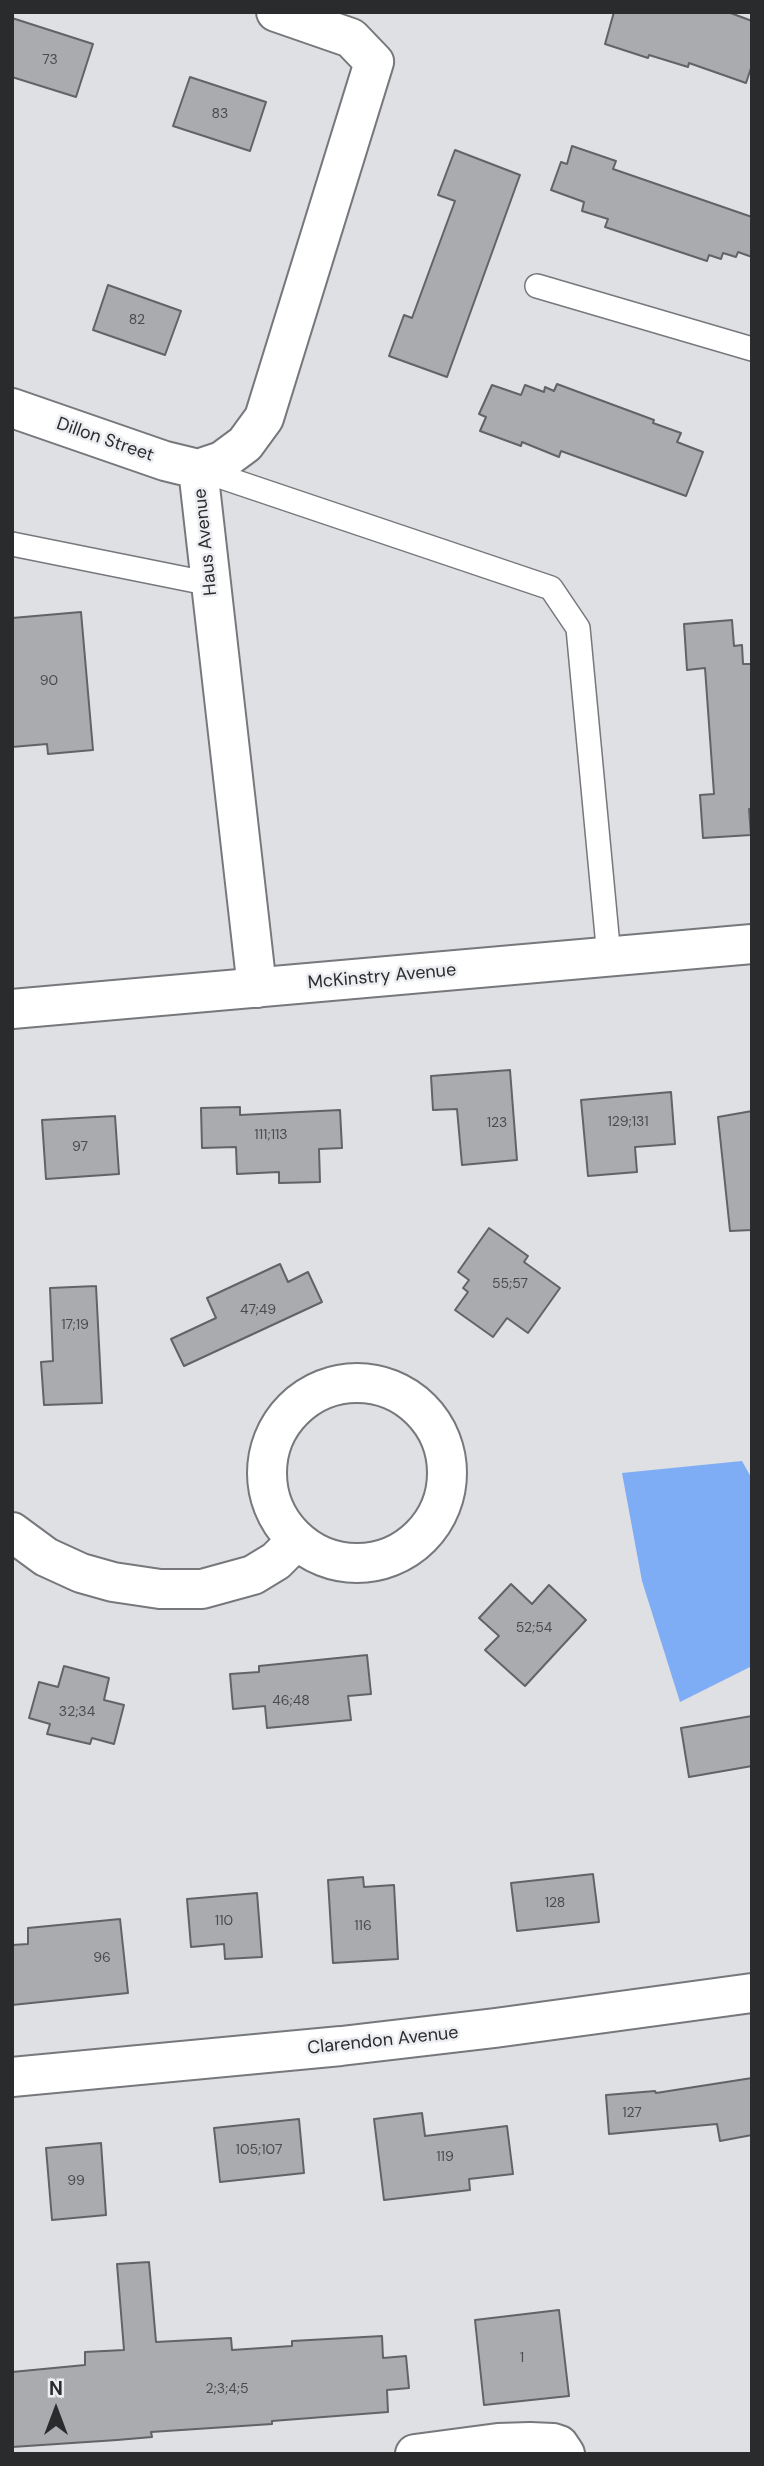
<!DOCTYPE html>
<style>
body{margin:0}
#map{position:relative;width:764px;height:2466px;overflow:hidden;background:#dee0e4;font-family:"DM Sans",sans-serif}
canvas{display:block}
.frame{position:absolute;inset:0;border:14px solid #2a2b2c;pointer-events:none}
.north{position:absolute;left:21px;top:2375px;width:70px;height:70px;-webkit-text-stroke:5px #ebedf1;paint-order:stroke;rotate:0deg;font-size:19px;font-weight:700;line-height:28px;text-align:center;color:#2a2b2c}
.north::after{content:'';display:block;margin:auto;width:24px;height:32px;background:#2a2b2c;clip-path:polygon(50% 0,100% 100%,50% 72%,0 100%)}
</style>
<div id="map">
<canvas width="764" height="2466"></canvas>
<div class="frame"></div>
<div class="north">N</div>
</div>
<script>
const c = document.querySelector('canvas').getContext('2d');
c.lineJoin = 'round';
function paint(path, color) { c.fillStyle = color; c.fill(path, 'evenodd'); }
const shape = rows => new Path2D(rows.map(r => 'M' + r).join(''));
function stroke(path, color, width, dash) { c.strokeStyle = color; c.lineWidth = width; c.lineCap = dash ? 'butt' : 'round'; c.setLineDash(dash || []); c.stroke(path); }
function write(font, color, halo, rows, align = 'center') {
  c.font = font + ' "DM Sans",sans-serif'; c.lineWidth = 5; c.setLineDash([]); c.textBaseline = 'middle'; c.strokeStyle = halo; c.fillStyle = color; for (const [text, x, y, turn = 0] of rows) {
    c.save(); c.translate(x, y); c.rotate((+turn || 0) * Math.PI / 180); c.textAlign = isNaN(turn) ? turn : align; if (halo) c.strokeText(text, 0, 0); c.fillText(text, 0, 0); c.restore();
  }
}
const forest = shape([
 [742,1461,752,1479,752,1666,680,1702,642,1581,622,1473]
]);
const building = shape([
 [614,12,728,12,752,21,752,65,746,83,689,63,688,67,649,55,648,58,605,44,614,12],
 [12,18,93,44,76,97,12,77,12,18],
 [190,77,266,102,250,151,173,126,190,77],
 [572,146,616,161,613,169,752,217,752,257,738,252,736,257,723,253,721,259,709,255,707,261,605,227,608,219,582,211,584,202,551,190,561,162,567,164,572,146],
 [455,150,520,175,447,377,389,356,404,315,412,318,455,201,438,195,455,150],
 [108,285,181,311,165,355,93,330,108,285],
 [557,384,654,420,653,423,681,433,677,442,703,452,686,496,561,451,559,457,522,442,521,446,480,431,486,417,479,414,492,385,521,395,525,385,544,392,545,387,554,391,557,384],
 [81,612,93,750,48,754,47,744,12,747,12,618,81,612],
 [732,620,734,646,742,645,743,664,752,664,752,809,749,809,751,835,703,838,700,795,714,794,705,668,687,670,684,624,732,620],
 [510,1070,517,1160,462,1165,457,1109,433,1110,431,1076,510,1070],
 [671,1092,675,1144,635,1147,637,1172,588,1176,581,1100,671,1092],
 [240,1107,240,1115,340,1110,342,1148,319,1149,320,1182,279,1183,279,1172,237,1174,236,1147,202,1148,201,1108,240,1107],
 [752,1111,752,1230,730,1231,718,1117,752,1111],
 [115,1116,119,1174,46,1179,42,1120,115,1116],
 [489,1228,528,1256,524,1262,560,1288,528,1333,507,1318,493,1337,455,1310,468,1292,463,1288,469,1280,458,1272,489,1228],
 [280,1264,288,1282,308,1272,322,1302,184,1366,171,1339,216,1318,207,1298,280,1264],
 [96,1286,102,1403,44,1405,41,1362,53,1361,50,1288,96,1286],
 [511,1584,532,1604,549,1585,586,1620,525,1686,485,1650,499,1636,479,1618,511,1584],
 [367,1655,371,1694,348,1696,351,1720,267,1728,265,1706,233,1709,230,1674,259,1672,259,1666,367,1655],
 [64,1666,109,1678,104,1700,124,1705,114,1744,92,1738,90,1744,47,1734,50,1724,29,1718,39,1682,58,1687,64,1666],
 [752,1716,752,1766,689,1777,681,1728,752,1716],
 [593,1874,599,1922,517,1931,511,1883,593,1874],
 [363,1877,364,1887,394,1885,398,1959,333,1963,328,1880,363,1877],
 [257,1893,262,1957,225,1959,224,1944,191,1947,187,1899,257,1893],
 [120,1919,128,1993,12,2005,12,1945,28,1944,28,1928,120,1919],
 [752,2078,752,2135,720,2141,717,2124,609,2134,606,2095,655,2091,656,2093,752,2078],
 [422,2113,425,2136,507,2126,513,2174,469,2179,470,2190,384,2200,374,2119,422,2113],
 [299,2119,304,2173,220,2182,214,2128,299,2119],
 [101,2143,106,2215,52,2220,46,2148,101,2143],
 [149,2262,156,2342,231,2338,232,2350,292,2346,292,2341,382,2336,383,2358,406,2356,409,2388,387,2390,388,2412,272,2421,272,2424,151,2432,152,2437,117,2440,12,2447,12,2372,85,2365,85,2352,124,2350,117,2264,149,2262],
 [559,2310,569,2396,484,2405,475,2320,559,2310]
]);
const lane = shape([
 [537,286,752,349],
 [201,470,551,588,578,628,609,957],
 [12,544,211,584]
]);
const street = shape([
 [12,408,165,461,198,469],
 [257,988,198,469,222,461,245,444,264,418,374,62,351,38,276,12],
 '267 1473a90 90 0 1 1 180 0a90 90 0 1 1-180 0Z',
 [12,1532,46,1557,81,1573,113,1582,160,1589,202,1589,253,1575,276,1561,297,1540],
 [12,2077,341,2046,495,2028,752,1993],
 [415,2454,498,2443,530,2442,553,2443,559,2445,565,2454]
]);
const secondary = shape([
 [12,1009,752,944]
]);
const numberNames = [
 ["73",50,60],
 ["83",220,114],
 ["82",137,320],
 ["90",49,681],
 ["129;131",628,1122],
 ["123",497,1123],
 ["111;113",271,1135],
 ["97",80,1147],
 ["55;57",510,1284],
 ["47;49",258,1310],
 ["17;19",75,1325],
 ["52;54",534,1628],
 ["46;48",291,1701],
 ["32;34",77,1712],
 ["128",555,1903],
 ["110",224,1921],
 ["116",363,1926],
 ["96",102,1958],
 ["127",632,2113],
 ["105;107",259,2150],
 ["119",445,2157],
 ["99",76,2181],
 ["1",522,2358],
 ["2;3;4;5",227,2389]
];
const streetNames = [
 ["Dillon Street",105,440,19],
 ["Haus Avenue",206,542,-96],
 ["McKinstry Avenue",382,977,-5],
 ["Clarendon Avenue",383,2041,-6]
];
paint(forest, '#7eacf5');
paint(building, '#a9abae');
stroke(building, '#616366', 2);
stroke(lane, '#76787b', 26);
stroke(street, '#76787b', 42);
stroke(secondary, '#76787b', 42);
stroke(lane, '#fff', 23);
stroke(street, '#fff', 38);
stroke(secondary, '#fff', 38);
write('14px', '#4a4b4c', null, numberNames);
write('18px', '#2a2b2c', '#ebedf1', streetNames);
</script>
